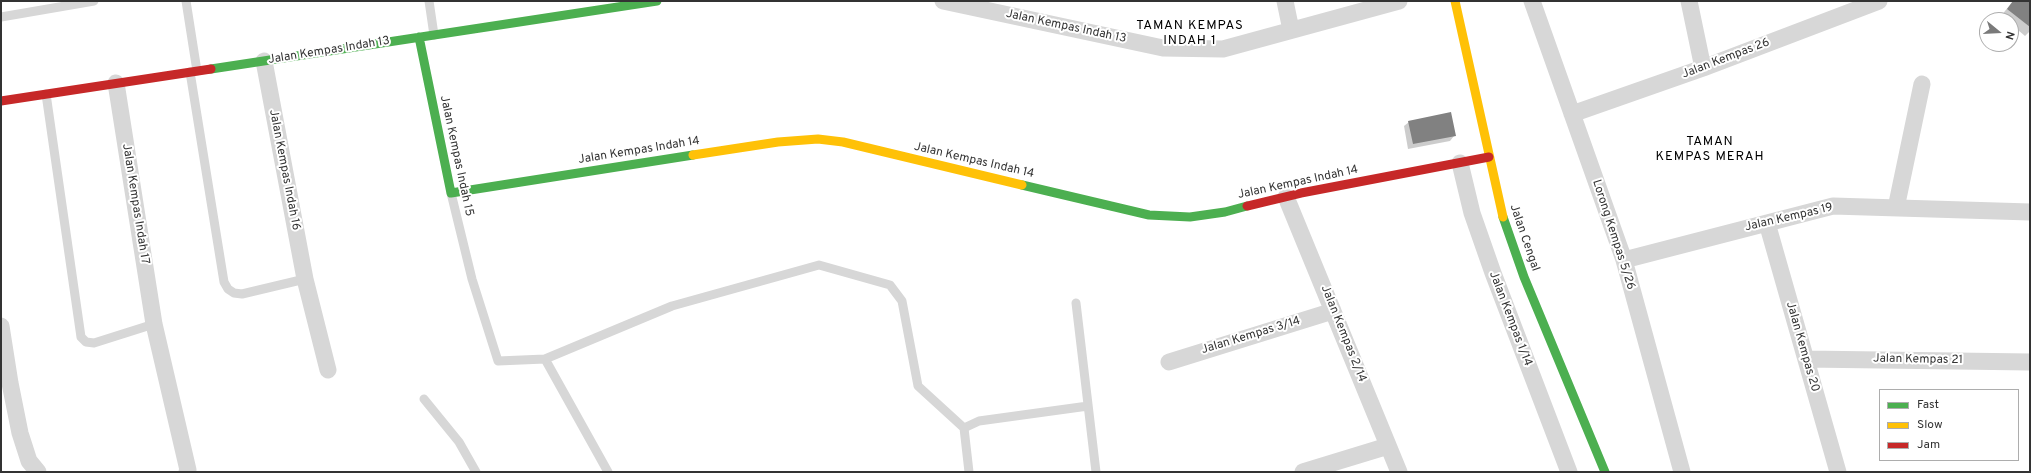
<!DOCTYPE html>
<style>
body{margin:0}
#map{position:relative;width:2031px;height:473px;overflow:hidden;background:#fff;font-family:Overpass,sans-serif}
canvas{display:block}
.frame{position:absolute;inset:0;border:2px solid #333;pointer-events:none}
.legend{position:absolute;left:1879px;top:389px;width:140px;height:72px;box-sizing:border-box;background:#fff;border:1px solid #adadad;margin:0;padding:5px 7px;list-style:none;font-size:12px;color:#333}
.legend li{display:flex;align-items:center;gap:8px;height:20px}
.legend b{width:20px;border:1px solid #adadad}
.north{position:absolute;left:1979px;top:12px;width:40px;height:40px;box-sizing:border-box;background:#fff;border:1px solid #adadad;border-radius:50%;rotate:108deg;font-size:11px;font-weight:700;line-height:16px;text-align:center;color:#333}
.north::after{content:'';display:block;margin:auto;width:14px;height:18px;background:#7a7a7a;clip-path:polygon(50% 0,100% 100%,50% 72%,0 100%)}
</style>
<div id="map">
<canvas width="2031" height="473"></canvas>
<div class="frame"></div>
<ul class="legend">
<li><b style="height:5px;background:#4caf50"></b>Fast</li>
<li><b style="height:5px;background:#ffc107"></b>Slow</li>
<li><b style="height:5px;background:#c62828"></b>Jam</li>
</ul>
<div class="north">N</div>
</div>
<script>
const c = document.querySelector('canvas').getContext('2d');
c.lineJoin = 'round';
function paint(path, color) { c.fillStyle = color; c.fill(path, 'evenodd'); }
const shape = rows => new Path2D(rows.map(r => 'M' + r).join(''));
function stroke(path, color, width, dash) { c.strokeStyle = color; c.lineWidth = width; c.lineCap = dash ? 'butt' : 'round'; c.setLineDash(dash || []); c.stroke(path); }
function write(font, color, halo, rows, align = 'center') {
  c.font = font + ' Overpass,sans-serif'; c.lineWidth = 4; c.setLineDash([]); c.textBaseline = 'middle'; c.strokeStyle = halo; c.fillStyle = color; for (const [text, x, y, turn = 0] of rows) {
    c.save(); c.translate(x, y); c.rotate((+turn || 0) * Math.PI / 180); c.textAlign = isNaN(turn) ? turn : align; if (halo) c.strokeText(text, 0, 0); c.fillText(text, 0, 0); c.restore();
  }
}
const shadow = shape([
 [2013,1,2030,1,2030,31,2025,36,2011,24,2011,20,2006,20,2001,16],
 [1409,122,1454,136,1450,141,1408,149,1404,126]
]);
const building = shape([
 [2013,1,2030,1,2030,27,2007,9],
 [1451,112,1456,136,1413,144,1408,121]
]);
const lane = shape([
 [186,1,197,71],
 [429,1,434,35],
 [1,17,94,1],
 [190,72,224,282,228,289,234,293,242,294,305,279],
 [46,94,81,337,86,342,94,343,154,324],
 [451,193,472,279,498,361,545,359,672,306,819,265,890,285,902,301,918,386,964,428,969,472],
 [1076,303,1096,472],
 [545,359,608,472],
 [424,399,459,442,476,472],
 [964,428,979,421,1088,406]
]);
const street = shape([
 [943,1,1163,48,1223,49,1399,1],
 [1285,1,1291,30],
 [1532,1,1624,260,1682,472],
 [1689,1,1703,68],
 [264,61,305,279,328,370],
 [116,83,154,324,188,470,187,472],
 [1572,114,1703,68,1879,1],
 [1460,163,1472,213,1493,273,1569,472],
 [1286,197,1399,472],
 [1896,208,1922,84],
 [1767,223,1838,472],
 [1624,260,1833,206,2030,212],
 [1,326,10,383,20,433,29,461,38,472],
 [1806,359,2030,362],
 [1169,362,1333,311],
 [1303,472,1388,446]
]);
const fast = shape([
 [419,37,451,193,693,155],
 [211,69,657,1],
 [1022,185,1149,215,1190,217,1225,212,1247,206],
 [1503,217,1524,277,1605,472]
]);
const slow = shape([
 [1455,1,1503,217],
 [693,155,778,142,818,139,843,142,1022,185]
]);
const jam = shape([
 [1,101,211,69],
 [1247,206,1301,193,1489,157]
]);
const streetNames = [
 ["Jalan Kempas Indah 13",1066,27,12],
 ["Jalan Kempas Indah 13",329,51,-9],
 ["Jalan Kempas 26",1726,59,-21],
 ["Jalan Kempas Indah 14",639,151,-9],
 ["Jalan Kempas Indah 15",456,156,78],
 ["Jalan Kempas Indah 14",974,161,13],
 ["Jalan Kempas Indah 16",284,170,79],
 ["Jalan Kempas Indah 14",1298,183,-12],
 ["Jalan Kempas Indah 17",135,204,81],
 ["Jalan Kempas 19",1789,218,-13],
 ["Lorong Kempas 5/26",1613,235,72],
 ["Jalan Cengal",1524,238,71],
 ["Jalan Kempas 1/14",1510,319,69],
 ["Jalan Kempas 2/14",1343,334,68],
 ["Jalan Kempas 3/14",1251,336,-17],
 ["Jalan Kempas 20",1802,347,74],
 ["Jalan Kempas 21",1918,360,1]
];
const neighbourhoodNames = [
 ["TAMAN KEMPAS",1190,26],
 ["INDAH 1",1190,41],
 ["TAMAN",1710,142],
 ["KEMPAS MERAH",1710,157]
];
paint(shadow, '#0003');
paint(building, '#818181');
stroke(lane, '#d7d7d7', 9);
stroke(street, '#d7d7d7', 17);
stroke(fast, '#4caf50', 9);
stroke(slow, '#ffc107', 9);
stroke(jam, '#c62828', 9);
write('12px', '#333', '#fff', streetNames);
c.letterSpacing = '1px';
write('13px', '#000', '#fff', neighbourhoodNames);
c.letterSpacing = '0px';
</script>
